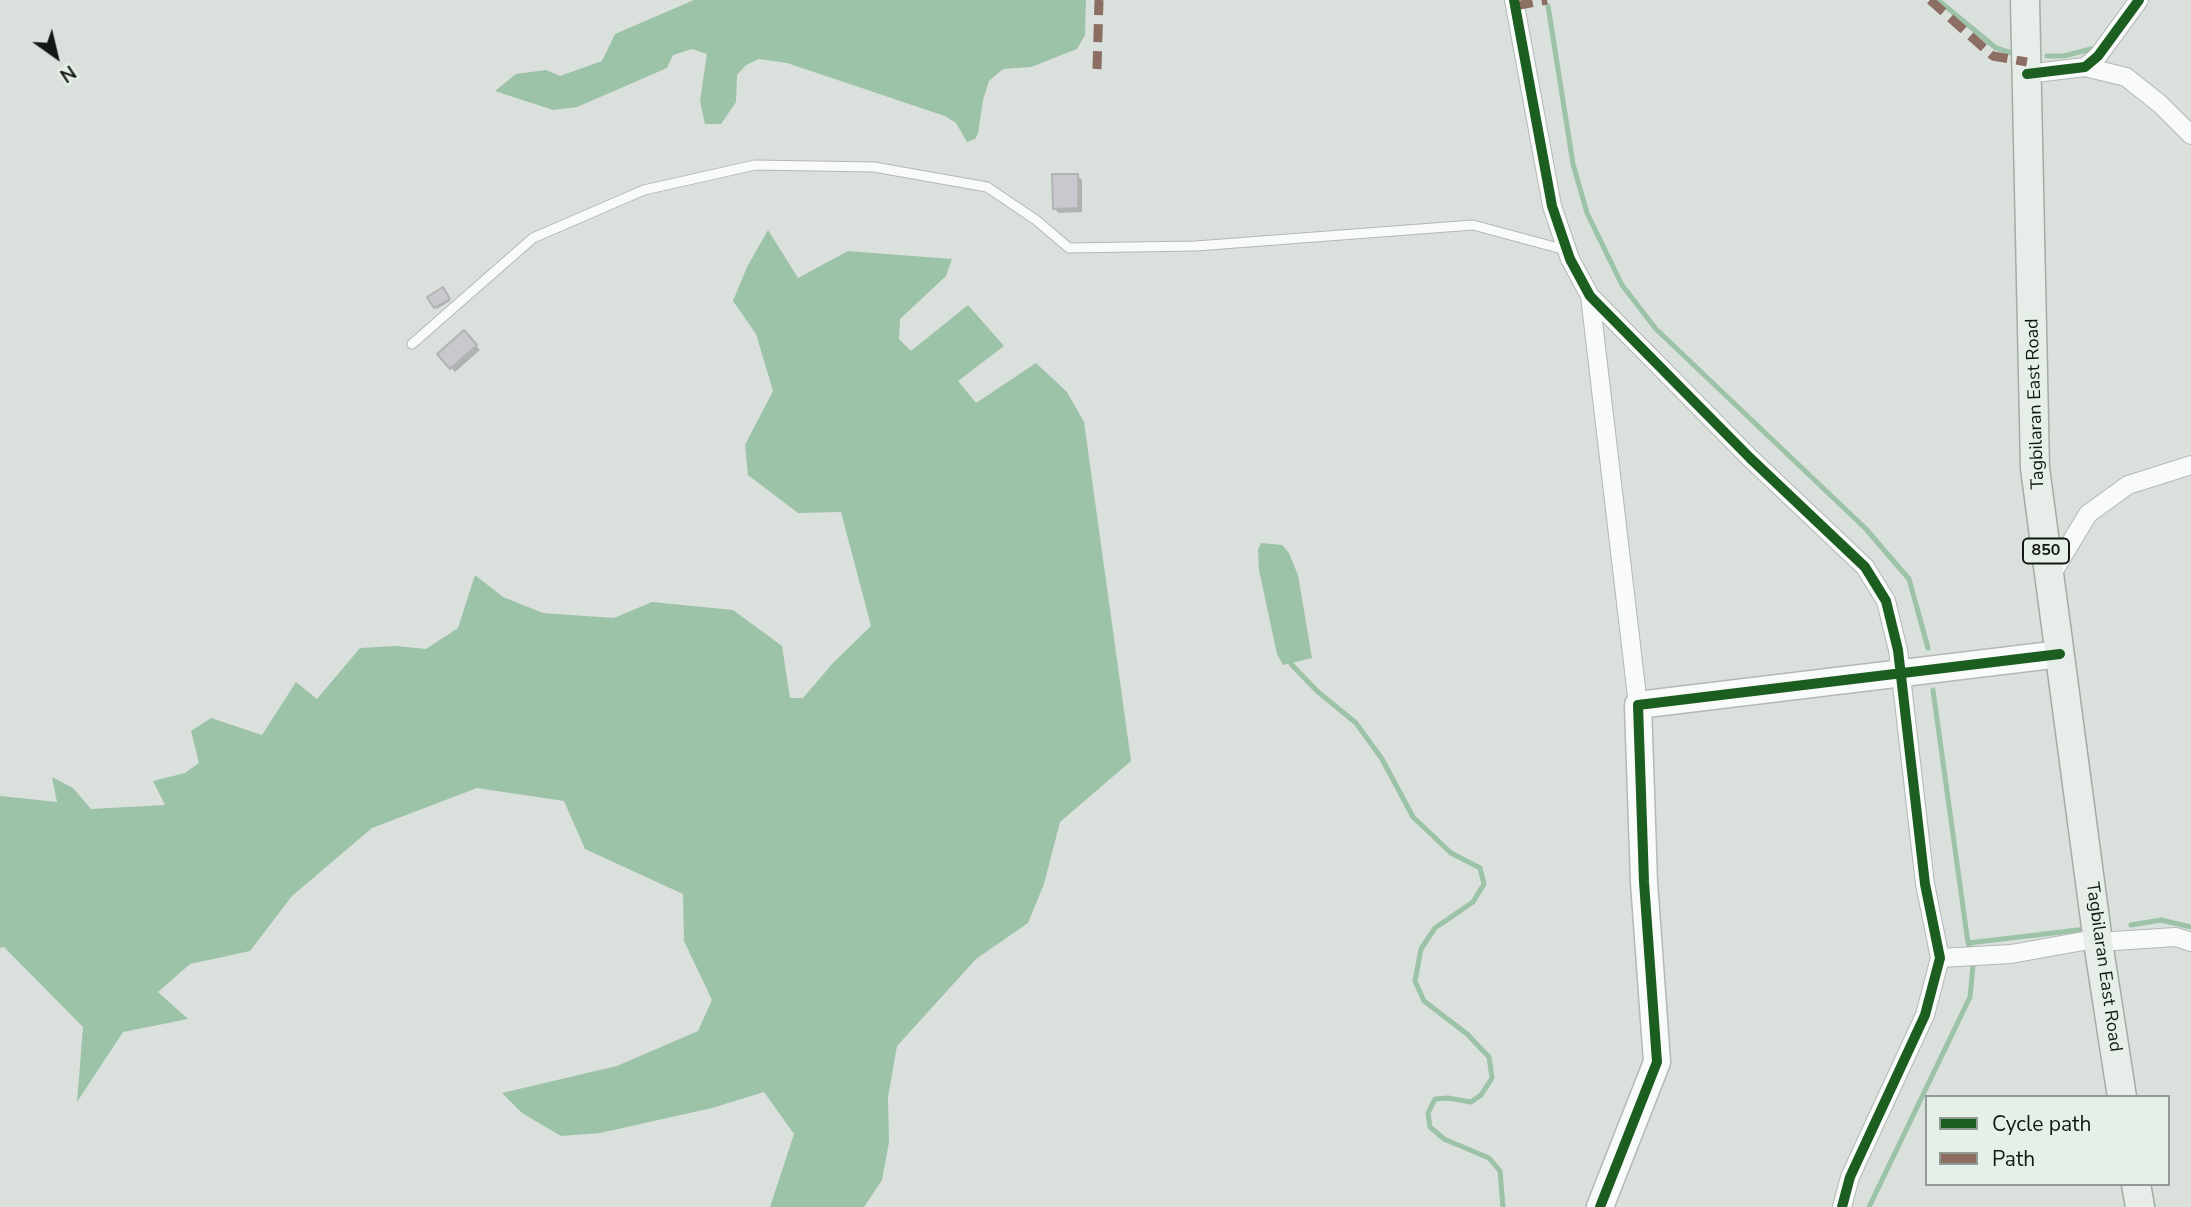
<!DOCTYPE html>
<style>
body{margin:0}
#map{position:relative;width:2191px;height:1207px;overflow:hidden;background:#dae0dc;font-family:"Nunito Sans",sans-serif}
canvas{display:block}
.legend{position:absolute;left:1925px;top:1095px;width:245px;height:91px;box-sizing:border-box;background:#e5f0e8;border:2px solid #919a94;margin:0;padding:9px 12px;list-style:none;font-size:21px;color:#141815}
.legend li{display:flex;align-items:center;gap:14px;height:35px}
.legend b{width:35px;border:2px solid #919a94}
.north{position:absolute;left:21px;top:21px;width:70px;height:70px;-webkit-text-stroke:5px #e5f0e8;paint-order:stroke;rotate:146deg;font-size:19px;font-weight:700;line-height:28px;text-align:center;color:#141815}
.north::after{content:'';display:block;margin:auto;width:24px;height:32px;background:#141815;clip-path:polygon(50% 0,100% 100%,50% 72%,0 100%)}
</style>
<div id="map">
<canvas width="2191" height="1207"></canvas>
<ul class="legend">
<li><b style="height:9px;background:#1b5e20"></b>Cycle path</li>
<li><b style="height:9px;background:#8d6e63"></b>Path</li>
</ul>
<div class="north">N</div>
</div>
<script>
const c = document.querySelector('canvas').getContext('2d');
c.lineJoin = 'round';
function paint(path, color) { c.fillStyle = color; c.fill(path, 'evenodd'); }
const shape = rows => new Path2D(rows.map(r => 'M' + r).join(''));
function stroke(path, color, width, dash) { c.strokeStyle = color; c.lineWidth = width; c.lineCap = dash ? 'butt' : 'round'; c.setLineDash(dash || []); c.stroke(path); }
function write(font, color, halo, rows, align = 'center') {
  c.font = font + ' "Nunito Sans",sans-serif'; c.lineWidth = 5; c.setLineDash([]); c.textBaseline = 'middle'; c.strokeStyle = halo; c.fillStyle = color; for (const [text, x, y, turn = 0] of rows) {
    c.save(); c.translate(x, y); c.rotate((+turn || 0) * Math.PI / 180); c.textAlign = isNaN(turn) ? turn : align; if (halo) c.strokeText(text, 0, 0); c.fillText(text, 0, 0); c.restore();
  }
}
const water = shape([
 [694,0,1086,0,1085,35,1077,49,1031,67,1003,69,989,81,983,100,978,134,975,139,967,142,956,123,945,116,787,63,759,59,746,65,737,75,736,102,721,124,705,124,700,101,707,54,692,49,673,55,667,68,577,107,553,110,495,91,516,74,546,70,560,76,602,61,615,34],
 [768,230,798,278,848,251,952,259,946,276,900,319,899,339,911,351,968,305,1004,346,958,381,976,403,1036,363,1067,392,1084,422,1131,761,1060,822,1044,884,1028,923,976,959,897,1046,888,1097,889,1142,882,1180,864,1207,770,1207,794,1134,764,1092,712,1108,600,1133,561,1136,522,1113,502,1093,617,1066,698,1031,712,1000,684,941,683,894,585,849,564,801,477,788,372,828,292,896,250,951,190,964,158,992,188,1019,123,1032,77,1102,83,1027,4,947,0,948,0,796,57,802,52,777,73,788,91,809,165,805,153,781,185,773,199,763,191,731,211,718,262,735,296,682,317,699,360,648,396,646,426,649,458,628,475,575,503,597,543,613,614,618,652,602,733,610,782,646,790,698,803,698,833,663,871,626,841,512,798,513,748,475,745,445,773,391,756,334,733,301,747,267],
 [1261,543,1282,545,1289,553,1298,575,1312,658,1283,665,1277,654,1259,570,1258,550]
]);
const shadow = shape([
 [1077,175,1082,180,1082,212,1059,213,1054,208],
 [444,291,450,301,437,309,429,297],
 [464,333,480,350,455,372,439,354]
]);
const stream = shape([
 [1938,0,1996,48,2018,55],
 [1548,6,1573,164,1587,213,1622,285,1656,329,1866,529,1896,564,1909,579,1928,648],
 [2047,56,2064,56,2095,48,2098,45],
 [1291,664,1317,691,1356,723,1382,759,1413,817,1451,853,1480,868,1484,884,1473,902,1435,928,1421,949,1415,981,1424,1001,1467,1034,1489,1057,1492,1078,1481,1095,1471,1102,1448,1098,1435,1099,1428,1113,1430,1127,1444,1139,1489,1158,1500,1171,1503,1207],
 [1933,690,1968,943,1974,953],
 [2131,925,2161,920,2191,927],
 [1968,943,2087,929],
 [1869,1207,1970,997,1973,966]
]);
const building = shape([
 [1052,174,1078,174,1078,208,1053,209,1052,174],
 [443,287,450,299,434,308,427,297,443,287],
 [464,330,477,345,450,369,437,354,464,330]
]);
const lane = shape([
 [412,344,533,238,644,190,755,165,874,167,987,187,1036,220,1069,248,1196,246,1473,225,1562,249,1565,252]
]);
const street = shape([
 [1514,0,1552,206,1570,259,1590,296,1750,458,1865,567,1886,601,1898,650,1925,884,1940,958,1925,1015,1850,1177,1842,1207],
 [2085,67,2126,77,2160,104,2191,135],
 [2027,74,2085,67,2098,56,2139,0],
 [1590,296,1638,705],
 [2050,577,2088,514,2128,485,2191,465],
 [1940,958,2011,954,2089,940,2098,942,2176,937,2191,942]
]);
const secondary = shape([
 [1600,1207,1657,1062,1644,882,1638,705,2060,654]
]);
const primary = shape([
 [2025,0,2035,468,2098,942,2122,1097],
 [2136,1184,2140,1207]
]);
const quiet = shape([
 [1930,0,1993,56,2027,62],
 [1515,6,1547,0],
 [1097,69,1099,0]
]);
const cycleway = shape([
 [1514,0,1552,206,1570,259,1590,296,1750,458,1865,567,1886,601,1898,650,1925,884,1940,958,1925,1015,1850,1177,1842,1207],
 [2027,74,2085,67,2098,56,2139,0],
 [1600,1207,1657,1062,1644,882,1638,705,2060,654]
]);
const shields = [
 [2046,551,46]
];
const shieldNames = [
 ["850",2046,551]
];
const streetNames = [
 ["Tagbilaran East Road",2036,404,-92],
 ["Tagbilaran East Road",2103,967,82]
];
paint(water, '#9cc2a8');
paint(shadow, '#0003');
stroke(stream, '#9cc2a8', 5);
paint(building, '#cac8cf');
stroke(building, '#b2b4b4', 2);
stroke(lane, '#b4b8b5', 11);
stroke(street, '#b4b8b5', 20);
stroke(secondary, '#b4b8b5', 29);
stroke(primary, '#a1ada5', 31);
stroke(lane, '#f9fafa', 9);
stroke(street, '#f9fafa', 18);
stroke(secondary, '#f9fafa', 26);
stroke(primary, '#e7ede9', 28);
stroke(quiet, '#8d6e63', 9, [18, 9]);
stroke(cycleway, '#1b5e20', 10);
for (const [x, y, w] of shields) { const box = new Path2D(); box.roundRect(x - w / 2, y - 12.5, w, 25, 5); c.fillStyle = '#e5f0e8'; c.fill(box); stroke(box, '#141815', 2); }
write('bold 16px', '#141815', null, shieldNames);
write('18px', '#141815', '#e5f0e8', streetNames);
</script>
